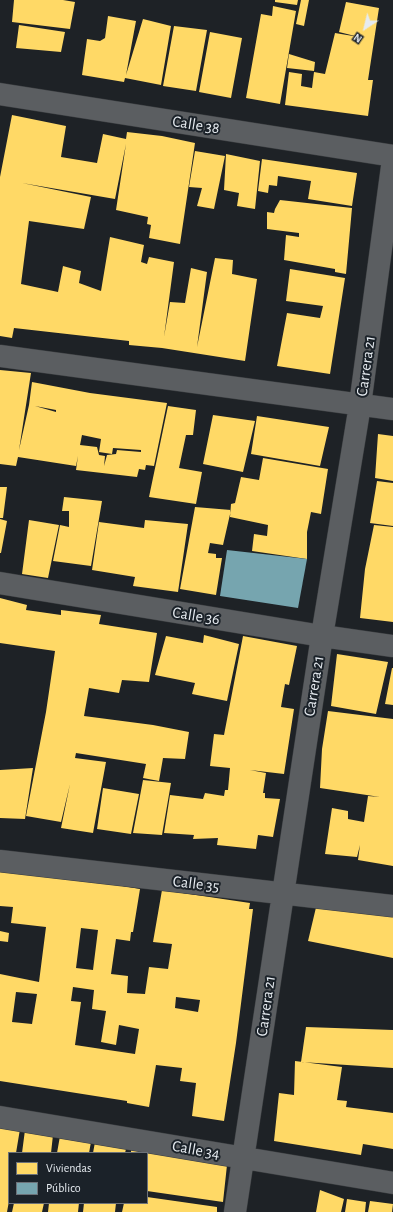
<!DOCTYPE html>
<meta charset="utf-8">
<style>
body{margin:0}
#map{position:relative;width:393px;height:1212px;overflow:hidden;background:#1e2226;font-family:"Alegreya Sans",sans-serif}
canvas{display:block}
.legend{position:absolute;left:8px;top:1152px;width:140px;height:52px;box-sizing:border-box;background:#1b2229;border:1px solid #6c7279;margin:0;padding:5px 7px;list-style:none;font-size:12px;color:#e6ebf0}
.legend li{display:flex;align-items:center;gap:8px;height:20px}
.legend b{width:20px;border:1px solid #6c7279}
.north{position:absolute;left:345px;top:8px;width:40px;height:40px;-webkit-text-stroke:3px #1b2229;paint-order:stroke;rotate:215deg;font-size:11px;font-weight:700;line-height:16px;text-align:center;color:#e6ebf0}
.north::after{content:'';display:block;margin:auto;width:14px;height:18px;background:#e6ebf0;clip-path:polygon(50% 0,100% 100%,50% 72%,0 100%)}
</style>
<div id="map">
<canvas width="393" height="1212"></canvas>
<ul class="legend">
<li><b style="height:11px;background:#ffd966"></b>Viviendas</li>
<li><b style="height:11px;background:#76a5af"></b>Público</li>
</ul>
<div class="north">N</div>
</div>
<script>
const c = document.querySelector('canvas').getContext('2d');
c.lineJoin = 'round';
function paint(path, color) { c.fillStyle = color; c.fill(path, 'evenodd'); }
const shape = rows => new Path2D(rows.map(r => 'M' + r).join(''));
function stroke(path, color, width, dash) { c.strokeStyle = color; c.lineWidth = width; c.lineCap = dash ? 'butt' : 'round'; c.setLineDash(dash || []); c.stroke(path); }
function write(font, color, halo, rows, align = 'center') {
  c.font = font + ' "Alegreya Sans",sans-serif'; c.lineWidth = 4; c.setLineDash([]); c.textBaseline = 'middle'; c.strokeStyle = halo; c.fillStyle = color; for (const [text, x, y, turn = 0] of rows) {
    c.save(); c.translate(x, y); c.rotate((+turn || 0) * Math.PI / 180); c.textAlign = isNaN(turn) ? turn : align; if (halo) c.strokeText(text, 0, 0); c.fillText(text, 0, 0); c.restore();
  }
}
const homes = shape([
 [14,0,63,0,75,2,70,29,12,22],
 [275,0,298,0,297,5,275,2],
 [301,0,309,0,304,26,296,24],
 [346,2,379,8,368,80,373,80,368,116,285,105,289,72,302,74,301,86,312,88,314,72,325,74,335,33,359,37,339,32],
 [273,6,296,11,280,104,246,98,261,14,272,16],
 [108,16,136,21,126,75,143,19,171,26,161,85,125,78,124,82,82,75,87,39,100,41,105,38],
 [19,25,65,32,61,52,16,48],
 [174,26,207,30,196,91,163,86],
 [210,32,242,38,231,98,199,92],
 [289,54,315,62,314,71,287,68],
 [12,115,66,126,61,157,97,163,103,134,126,139,127,132,162,136,195,143,180,244,149,238,151,225,147,224,148,217,116,210,126,144,115,199,22,183,91,197,84,229,29,221,21,284,58,292,63,266,81,271,79,283,101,291,110,237,144,245,141,262,147,264,149,257,174,262,164,337,170,302,185,303,191,268,207,272,197,347,215,258,233,260,232,274,257,279,245,361,162,348,129,345,129,341,14,328,12,338,0,336,0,177],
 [195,151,225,156,214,209,197,206,202,188,189,187],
 [226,154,260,161,255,209,237,206,239,193,224,190],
 [262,159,357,173,352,206,308,199,311,181,278,176,277,186,269,185,268,193,258,191],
 [280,200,352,208,346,274,335,272,335,269,284,260,286,235,299,237,299,233,267,229,267,212,274,213,275,209],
 [290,269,345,278,330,374,277,366,287,313,320,318,323,306,286,301],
 [0,370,31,373,19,450,29,405,32,382,90,393,167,403,154,466,146,465,145,470,139,469,137,477,76,470,78,456,76,466,18,457,16,466,0,464],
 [35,406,56,410,56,412],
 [82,435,101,439,99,452,112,454,113,448,141,450,141,452,117,450,116,454,107,455,104,466,105,456,99,455,97,447,80,445],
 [168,406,196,410,193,435,186,435,179,468,202,472,196,504,149,497],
 [213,415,255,421,243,472,203,464],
 [257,416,329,427,320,466,251,454],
 [378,434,393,436,393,481,375,478],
 [263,458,328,469,321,514,311,512,307,532,307,559,252,551,254,534,267,536,268,525,230,517,231,504,235,503,241,477,259,480],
 [377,481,393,483,393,526,370,523],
 [0,487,7,487,3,518,0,518],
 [64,497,102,501,91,566,53,561,60,525,69,527,69,511,62,511],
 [195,507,231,510,223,545,210,543,208,553,216,554,216,558,222,558,216,595,180,589],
 [0,519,7,521,1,553,0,553],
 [29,520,59,525,48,578,22,574],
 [145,520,188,524,178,592,133,586,135,577,92,570,99,522,144,528],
 [374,525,393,527,393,622,360,618,365,569],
 [0,598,27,605,26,610,61,615,61,610,101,615,99,624,157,633,149,682,122,680,119,693,89,688,84,716,153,725,189,732,185,759,163,758,159,781,143,778,146,764,76,753,75,758,106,762,93,833,61,828,70,784,61,822,26,816,46,712,55,651,0,643],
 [204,635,239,644,227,701,192,694,195,683,155,675,166,636,203,643],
 [243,636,297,646,289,685,285,684,281,707,294,709,284,774,250,770,266,773,263,793,265,793,265,798,280,799,273,837,258,835,256,849,217,845,218,838,193,839,194,835,164,833,170,795,203,799,205,793,224,796,225,790,228,790,230,768,210,766,214,734,224,735],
 [337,654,388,662,376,714,331,706],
 [392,668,393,668,393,705,385,704],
 [328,711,393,719,393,866,358,860,360,845,357,857,325,854,332,808,348,811,348,819,364,822,368,796,380,797,320,788,322,749],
 [33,768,25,819,0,818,0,770],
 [143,780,171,783,162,835,133,833],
 [103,788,139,794,131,834,97,829],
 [0,867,52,877,88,882,88,880,140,889,133,932,131,932,130,941,116,939,111,974,128,976,127,993,145,994,149,967,168,969,172,944,153,942,162,890,250,903,249,909,253,909,236,1043,224,1121,192,1116,196,1083,180,1081,182,1068,156,1065,149,1107,127,1103,127,1101,0,1081,0,974,39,982,46,927,11,923,13,907,0,906],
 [81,928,98,930,93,970,76,968],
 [73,987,94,990,92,1009,106,1011,101,1042,116,1045,119,1025,139,1029,135,1054,75,1045,81,1002,71,1001],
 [16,992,37,994,32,1024,12,1022],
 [176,997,200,1000,198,1012,175,1008],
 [318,899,393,909,393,958,308,941],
 [0,931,9,933,8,942,0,941],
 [306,1027,393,1030,393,1068,301,1062],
 [295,1061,342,1067,337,1100,347,1101,346,1107,393,1113,393,1149,363,1144,361,1155,274,1141,279,1093,294,1095],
 [0,1126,20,1129,16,1153,9,1153,9,1201,7,1212,0,1212],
 [25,1130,53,1135,51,1153,22,1153],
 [60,1136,91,1142,89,1153,57,1153],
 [95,1142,126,1149,125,1153,93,1153],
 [131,1150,227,1165,223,1202,147,1191,147,1153,131,1153],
 [320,1190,344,1199,341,1212,316,1212],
 [147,1197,217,1207,217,1212,122,1212,124,1203,147,1203],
 [347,1199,366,1202,365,1212,345,1212],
 [370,1201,393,1204,392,1212,368,1212],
 [14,1203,44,1203,42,1212,12,1212],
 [49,1203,79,1203,78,1212,48,1212],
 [84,1203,116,1203,115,1212,83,1212]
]);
const public = shape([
 [227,550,307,559,298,608,220,596]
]);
const minor = shape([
 [0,94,393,156],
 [0,356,393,409],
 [0,583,322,636,393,646],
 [0,861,393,906],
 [0,1117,393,1183],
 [235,1212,322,636,360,405,393,159]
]);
const streetNames = [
 ["Calle 38",196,125,9],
 ["Carrera 21",366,366,-82],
 ["Calle 36",196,616,9],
 ["Carrera 21",314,686,-81],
 ["Calle 35",196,884,7],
 ["Carrera 21",266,1006,-82],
 ["Calle 34",196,1150,10]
];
paint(homes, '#ffd966');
paint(public, '#76a5af');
stroke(minor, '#393c3f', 23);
stroke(minor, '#5b5e61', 22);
write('16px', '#e6ebf0', '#1b2229', streetNames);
</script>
